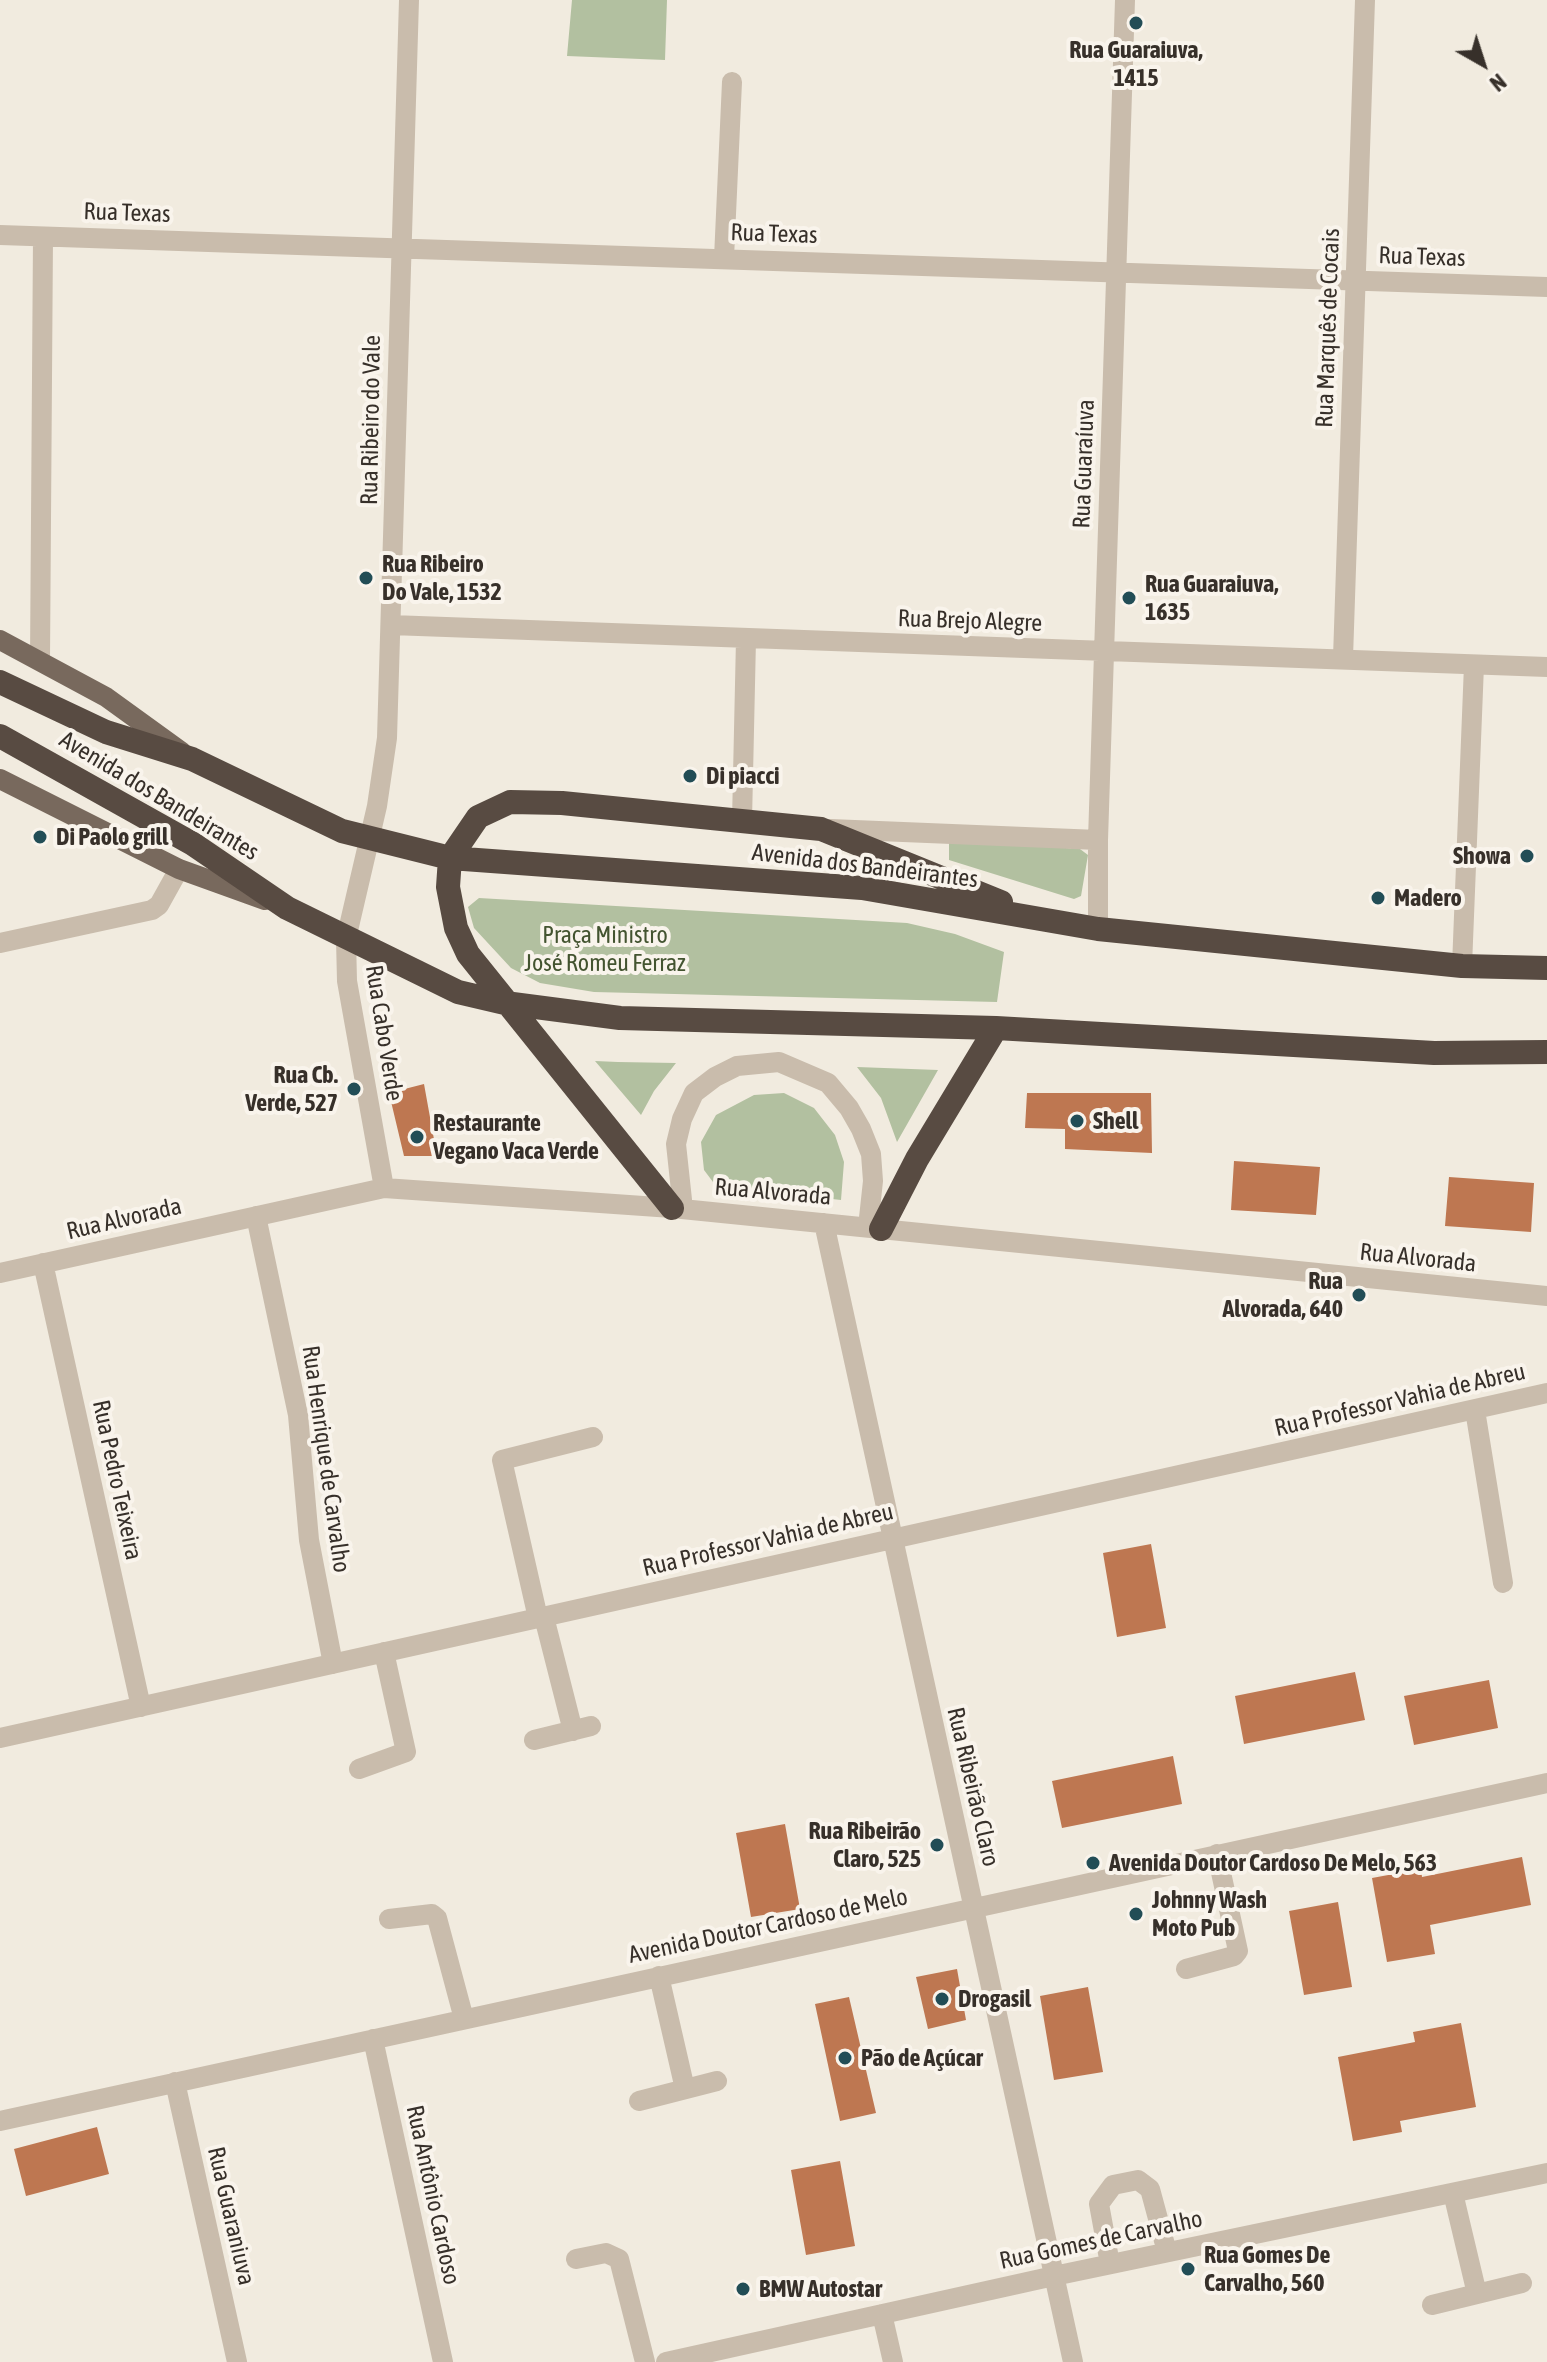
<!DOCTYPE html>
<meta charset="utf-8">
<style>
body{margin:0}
#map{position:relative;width:1547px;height:2362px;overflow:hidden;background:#f1ebdf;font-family:"Asap Condensed",sans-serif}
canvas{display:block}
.north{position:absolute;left:1443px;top:24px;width:80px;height:80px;-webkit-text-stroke:6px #f9f4ec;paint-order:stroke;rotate:141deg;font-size:22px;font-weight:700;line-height:32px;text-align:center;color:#37302a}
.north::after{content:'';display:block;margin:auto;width:28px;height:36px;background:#37302a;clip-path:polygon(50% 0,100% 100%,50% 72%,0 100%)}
</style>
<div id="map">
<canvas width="1547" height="2362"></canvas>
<div class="north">N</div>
</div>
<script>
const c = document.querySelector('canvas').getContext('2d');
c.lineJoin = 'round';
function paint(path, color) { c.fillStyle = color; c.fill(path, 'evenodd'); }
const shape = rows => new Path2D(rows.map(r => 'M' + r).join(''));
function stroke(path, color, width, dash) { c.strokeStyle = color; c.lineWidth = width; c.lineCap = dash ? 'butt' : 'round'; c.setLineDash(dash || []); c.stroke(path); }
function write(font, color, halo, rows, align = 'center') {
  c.font = font + ' "Asap Condensed",sans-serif'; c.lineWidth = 8; c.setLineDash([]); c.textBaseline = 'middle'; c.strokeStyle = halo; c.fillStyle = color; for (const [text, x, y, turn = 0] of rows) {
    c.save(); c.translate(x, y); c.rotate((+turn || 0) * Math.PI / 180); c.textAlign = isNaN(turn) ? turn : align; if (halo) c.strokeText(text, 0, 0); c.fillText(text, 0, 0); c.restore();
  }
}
const green = shape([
 [572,0,667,0,665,60,567,56],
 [949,840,1080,849,1088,855,1081,896,1074,899,949,860],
 [479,898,907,923,955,934,1004,952,997,1002,594,992,540,983,511,968,474,928,468,907],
 [595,1061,618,1062,676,1063,654,1091,641,1115],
 [857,1067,938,1070,897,1142,881,1098],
 [784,1093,814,1108,835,1135,844,1162,841,1200,716,1186,704,1170,701,1142,716,1115,754,1095]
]);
const building = shape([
 [424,1084,437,1156,404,1156,389,1093],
 [1027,1093,1151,1093,1152,1153,1065,1149,1065,1129,1025,1128],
 [1234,1161,1320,1167,1316,1215,1231,1210],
 [1449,1177,1534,1183,1531,1232,1445,1226],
 [1151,1544,1166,1628,1117,1637,1103,1553],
 [1355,1672,1365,1720,1244,1744,1235,1696],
 [1489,1680,1498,1728,1414,1745,1404,1696],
 [1173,1756,1182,1804,1062,1828,1052,1781],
 [785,1824,800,1909,751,1917,736,1833],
 [1522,1857,1531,1905,1430,1925,1435,1954,1387,1962,1372,1878,1421,1869,1422,1877],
 [1338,1902,1352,1987,1304,1995,1289,1911],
 [957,1969,966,2020,928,2029,916,1977],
 [1088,1987,1103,2072,1054,2080,1040,1996],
 [849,1997,876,2113,840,2121,815,2004],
 [1461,2023,1476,2107,1400,2121,1402,2132,1353,2141,1338,2057,1415,2042,1413,2032],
 [97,2127,109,2174,26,2196,14,2149],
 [840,2161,855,2246,806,2255,791,2170]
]);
const minor = shape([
 [0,235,1547,287],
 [724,258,732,82],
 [391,625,1547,667],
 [1343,658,1365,0],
 [40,659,43,237],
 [742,821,746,639],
 [830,829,1098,840],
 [1098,929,1098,840,1125,0],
 [0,943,152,910,159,905,179,869],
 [1462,966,1474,665],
 [384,1188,347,981,346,939,377,806,387,738,409,0],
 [683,1209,676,1144,682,1119,694,1093,715,1077,737,1066,779,1062,828,1083,849,1108,861,1129,871,1154,873,1181,868,1227],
 [256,1216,298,1415,309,1540,333,1664],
 [824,1223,1073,2362],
 [43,1263,141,1707],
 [0,1273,384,1188,672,1208,1547,1296],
 [1475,1410,1503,1583],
 [544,1617,573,1731],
 [538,1618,502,1460,593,1437],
 [0,1738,1547,1393],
 [534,1740,591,1726],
 [359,1769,406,1752,384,1652],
 [389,1919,432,1914,437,1918,464,2019],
 [1186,1969,1234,1956,1238,1951,1217,1854],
 [659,1976,685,2089],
 [373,2039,443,2362],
 [175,2082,237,2362],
 [639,2101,717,2081],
 [0,2121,1547,1783],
 [1453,2193,1477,2294],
 [576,2259,606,2253,619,2259,645,2362],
 [1110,2264,1099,2204,1113,2185,1138,2180,1150,2189,1167,2252],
 [1432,2305,1522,2283],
 [882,2314,893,2362],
 [666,2362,1054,2276,1547,2173]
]);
const major = shape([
 [0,640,106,697,182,752],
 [0,779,179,869,265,900]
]);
const highway = shape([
 [0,682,106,732,192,759,342,831,450,858,862,888,1098,929,1462,966,1547,968],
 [0,736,193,844,287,908,458,992,505,1003,620,1018,996,1028,1434,1053,1547,1052],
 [672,1208,468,954,456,928,448,887,450,858,478,817,510,802,562,803,821,829,1001,902],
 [881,1229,917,1159,996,1028]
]);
const markers = [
 [1136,23,8,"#224d56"],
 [366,578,8,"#224d56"],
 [1129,598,8,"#224d56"],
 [690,776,8,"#224d56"],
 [40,837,8,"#224d56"],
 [1527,856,8,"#224d56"],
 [1378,898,8,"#224d56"],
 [354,1089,8,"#224d56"],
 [1077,1121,8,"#224d56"],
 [417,1137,8,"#224d56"],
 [1359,1295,8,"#224d56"],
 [937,1845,8,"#224d56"],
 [1093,1863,8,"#224d56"],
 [1136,1914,8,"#224d56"],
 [942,1999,8,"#224d56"],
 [845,2058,8,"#224d56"],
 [1188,2269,8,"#224d56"],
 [743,2289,8,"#224d56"]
];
const poiNames = [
 ["Rua Guaraiuva,",1136,50,"center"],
 ["1415",1136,78,"center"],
 ["Rua Ribeiro",382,564],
 ["Do Vale, 1532",382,592],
 ["Rua Guaraiuva,",1145,584],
 ["1635",1145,612],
 ["Di piacci",706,776],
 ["Di Paolo grill",56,837],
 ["Showa",1511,856,"right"],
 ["Madero",1394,898],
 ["Rua Cb.",338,1075,"right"],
 ["Verde, 527",338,1103,"right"],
 ["Shell",1093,1121],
 ["Restaurante",433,1123],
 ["Vegano Vaca Verde",433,1151],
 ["Rua",1343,1281,"right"],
 ["Alvorada, 640",1343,1309,"right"],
 ["Rua Ribeirão",921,1831,"right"],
 ["Claro, 525",921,1859,"right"],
 ["Avenida Doutor Cardoso De Melo, 563",1109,1863],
 ["Johnny Wash",1152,1900],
 ["Moto Pub",1152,1928],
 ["Drogasil",958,1999],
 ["Pão de Açúcar",861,2058],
 ["Rua Gomes De",1204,2255],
 ["Carvalho, 560",1204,2283],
 ["BMW Autostar",759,2289]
];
const streetNames = [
 ["Rua Texas",127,213,2],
 ["Rua Texas",774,234,2],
 ["Rua Texas",1422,257,2],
 ["Rua Marquês de Cocais",1328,328,-88],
 ["Rua Ribeiro do Vale",371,420,-89],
 ["Rua Guaraíuva",1084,464,-88],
 ["Rua Brejo Alegre",970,621,2],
 ["Avenida dos Bandeirantes",159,796,31],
 ["Avenida dos Bandeirantes",865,866,7],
 ["Rua Cabo Verde",384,1033,81],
 ["Rua Alvorada",773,1192,5],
 ["Rua Alvorada",124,1219,-13],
 ["Rua Alvorada",1418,1258,6],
 ["Rua Professor Vahia de Abreu",1400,1400,-13],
 ["Rua Henrique de Carvalho",326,1459,82],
 ["Rua Pedro Teixeira",117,1480,78],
 ["Rua Professor Vahia de Abreu",768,1540,-13],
 ["Rua Ribeirão Claro",973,1787,77],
 ["Avenida Doutor Cardoso de Melo",768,1926,-12],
 ["Rua Antônio Cardoso",433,2195,78],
 ["Rua Guaraniuva",231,2216,77],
 ["Rua Gomes de Carvalho",1101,2240,-12]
];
const parkNames = [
 ["Praça Ministro",605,935],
 ["José Romeu Ferraz",605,963]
];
paint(green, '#b2c0a0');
paint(building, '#be7751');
stroke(minor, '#c9bcac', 20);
stroke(major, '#78695d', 20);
stroke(highway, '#584b42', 24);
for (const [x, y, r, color] of markers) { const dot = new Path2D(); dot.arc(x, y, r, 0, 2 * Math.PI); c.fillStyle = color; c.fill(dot); stroke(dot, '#f9f4ec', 3); }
write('bold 24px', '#37302a', '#f9f4ec', poiNames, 'left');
write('24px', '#37302a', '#f9f4ec', streetNames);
write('24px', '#435430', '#f9f4ec', parkNames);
</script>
